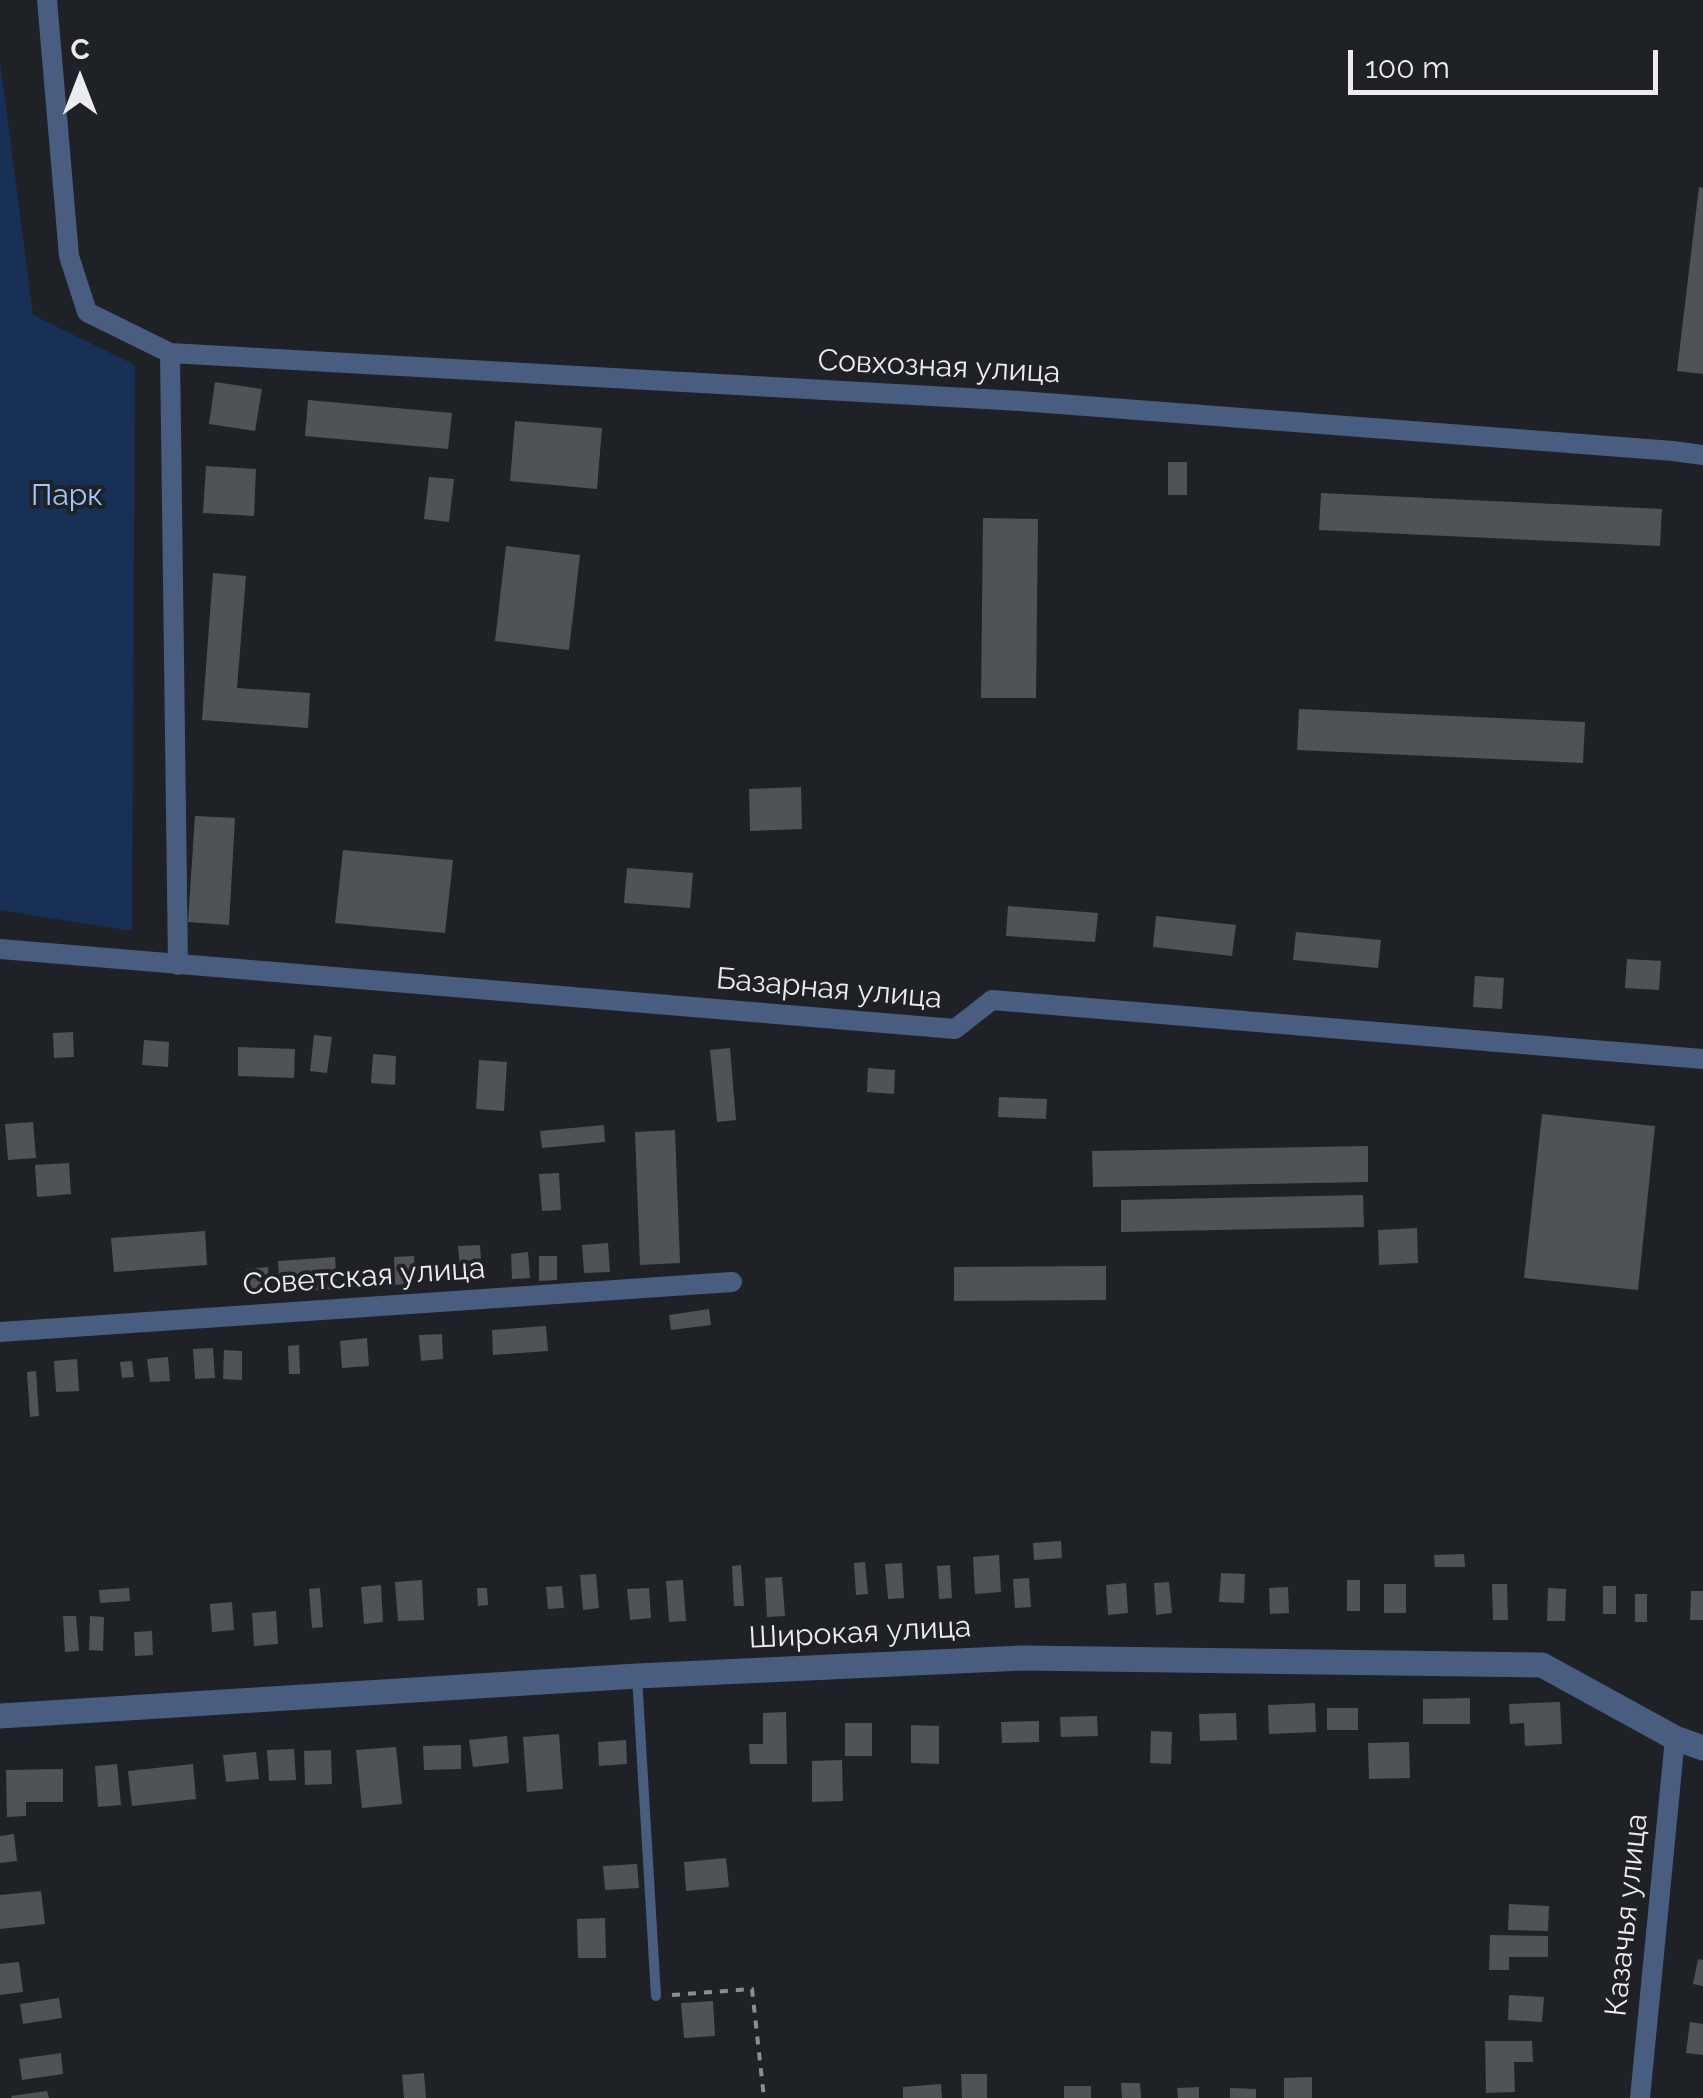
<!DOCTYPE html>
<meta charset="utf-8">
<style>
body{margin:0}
#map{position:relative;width:1703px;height:2098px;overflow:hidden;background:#1e2126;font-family:Raleway,sans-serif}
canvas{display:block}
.north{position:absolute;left:30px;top:30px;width:100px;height:100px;-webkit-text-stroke:8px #1e2126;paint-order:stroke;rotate:0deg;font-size:28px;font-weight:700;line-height:40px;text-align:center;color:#eaecef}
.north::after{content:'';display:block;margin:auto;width:35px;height:45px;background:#eaecef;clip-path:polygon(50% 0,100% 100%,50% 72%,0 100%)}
.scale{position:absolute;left:1348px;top:50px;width:310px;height:45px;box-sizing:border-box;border:5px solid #eaecef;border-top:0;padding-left:12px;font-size:30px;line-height:35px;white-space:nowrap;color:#eaecef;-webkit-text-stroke:8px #1e2126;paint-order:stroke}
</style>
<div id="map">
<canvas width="1703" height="2098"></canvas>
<div class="north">С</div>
<div class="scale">100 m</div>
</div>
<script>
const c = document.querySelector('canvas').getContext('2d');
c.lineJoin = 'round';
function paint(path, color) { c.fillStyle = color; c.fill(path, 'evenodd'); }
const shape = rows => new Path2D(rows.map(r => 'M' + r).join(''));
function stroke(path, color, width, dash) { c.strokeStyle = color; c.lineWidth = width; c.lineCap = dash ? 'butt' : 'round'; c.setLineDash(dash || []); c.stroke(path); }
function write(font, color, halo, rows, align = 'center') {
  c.font = font + ' Raleway,sans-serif'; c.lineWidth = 8; c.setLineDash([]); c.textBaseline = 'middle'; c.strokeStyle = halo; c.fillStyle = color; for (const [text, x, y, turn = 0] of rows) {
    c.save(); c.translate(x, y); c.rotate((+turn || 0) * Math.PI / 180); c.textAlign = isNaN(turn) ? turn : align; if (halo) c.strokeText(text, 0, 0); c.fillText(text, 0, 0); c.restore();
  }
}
const green = shape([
 [0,61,33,315,135,365,132,931,0,910]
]);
const building = shape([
 [1699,187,1703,188,1703,374,1677,371],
 [215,382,262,389,255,431,209,424],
 [308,400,452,413,448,449,305,436],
 [515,421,602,428,597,489,510,481],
 [1168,462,1187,462,1187,495,1168,495],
 [206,466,256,469,254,516,203,513],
 [429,477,454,479,449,522,424,519],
 [1321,493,1662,509,1660,546,1319,530],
 [983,518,1038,519,1036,698,981,698],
 [506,546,580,555,569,650,495,641],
 [213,573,246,576,237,688,310,693,308,728,202,720],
 [1299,709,1585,722,1583,763,1297,750],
 [801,787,802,829,750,831,749,789],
 [195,816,235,818,229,925,188,922],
 [343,850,453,860,445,933,335,923],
 [627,868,693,873,690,908,624,903],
 [1008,906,1098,913,1095,942,1006,936],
 [1156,916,1236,925,1232,956,1153,947],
 [1296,932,1381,940,1378,968,1293,960],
 [1627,959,1661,961,1659,990,1625,988],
 [1475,976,1504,978,1502,1009,1473,1007],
 [73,1032,74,1057,54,1058,53,1033],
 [314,1035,332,1037,327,1073,310,1071],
 [144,1040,169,1042,168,1067,142,1065],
 [238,1047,295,1049,294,1078,238,1076],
 [730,1048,736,1120,717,1122,710,1050],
 [373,1054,396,1056,395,1085,371,1083],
 [479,1060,507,1062,504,1111,476,1109],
 [868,1068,895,1070,894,1094,867,1092],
 [999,1097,1047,1099,1046,1119,998,1117],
 [1542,1114,1655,1126,1638,1290,1524,1278],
 [33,1122,36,1158,8,1160,5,1124],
 [604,1125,605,1142,542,1148,540,1131],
 [675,1130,680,1263,640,1265,635,1132],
 [1368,1146,1368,1182,1093,1187,1092,1151],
 [69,1163,71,1194,37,1197,35,1165],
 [559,1173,561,1210,542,1211,539,1174],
 [1363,1195,1364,1227,1121,1232,1121,1200],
 [1417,1228,1418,1263,1379,1265,1378,1230],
 [205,1231,207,1265,114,1272,111,1238],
 [608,1243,610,1272,584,1273,582,1245],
 [480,1245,482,1278,461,1279,458,1246],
 [528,1252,530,1278,512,1279,511,1254],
 [414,1256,416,1283,395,1285,394,1257],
 [539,1256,557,1256,557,1280,539,1281],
 [335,1257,337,1289,280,1293,278,1261],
 [1106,1266,1106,1300,954,1301,954,1267],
 [268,1267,270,1293,249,1294,247,1269],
 [709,1309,711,1325,671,1330,669,1315],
 [546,1326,548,1351,493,1355,492,1330],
 [442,1334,443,1359,421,1361,419,1335],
 [367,1338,369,1366,342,1368,340,1341],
 [299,1345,300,1374,289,1374,288,1346],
 [213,1348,215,1378,195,1379,193,1349],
 [224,1350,242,1351,242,1380,223,1379],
 [168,1357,170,1381,150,1382,147,1359],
 [77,1359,79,1391,56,1392,54,1361],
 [132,1361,134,1377,122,1378,120,1362],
 [36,1371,39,1416,30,1417,27,1372],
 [1061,1541,1062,1558,1034,1560,1033,1543],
 [1464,1554,1465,1567,1435,1567,1434,1555],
 [999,1555,1001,1592,975,1594,973,1557],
 [865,1562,868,1594,856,1595,854,1563],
 [902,1563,904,1598,888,1599,885,1564],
 [741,1565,744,1606,734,1606,732,1566],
 [950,1565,952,1598,939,1599,937,1566],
 [1221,1573,1245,1574,1244,1603,1219,1602],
 [596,1574,599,1608,583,1610,580,1575],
 [782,1577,785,1616,767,1617,765,1578],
 [1029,1578,1031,1607,1015,1608,1013,1579],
 [422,1580,424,1620,398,1621,395,1582],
 [683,1580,686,1621,669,1622,666,1581],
 [1347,1580,1360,1580,1360,1611,1347,1611],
 [1169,1582,1172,1613,1156,1615,1154,1583],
 [1126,1583,1128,1613,1108,1615,1106,1585],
 [1384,1584,1406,1584,1406,1613,1384,1613],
 [1492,1584,1507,1584,1508,1620,1493,1620],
 [381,1585,383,1622,364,1624,361,1587],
 [562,1586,564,1608,548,1609,546,1587],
 [1603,1586,1616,1586,1616,1614,1603,1614],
 [1288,1587,1289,1613,1270,1614,1269,1588],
 [129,1588,130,1601,100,1603,99,1590],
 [320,1588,323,1627,312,1628,309,1589],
 [477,1588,487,1588,488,1605,478,1606],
 [649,1588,651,1618,630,1620,627,1589],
 [1548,1588,1566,1589,1565,1621,1547,1621],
 [1691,1591,1703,1591,1703,1620,1690,1620],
 [1635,1594,1647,1594,1647,1622,1635,1622],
 [232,1602,234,1630,212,1632,210,1604],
 [276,1611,278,1644,254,1646,252,1613],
 [63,1616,76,1616,79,1651,65,1652],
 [90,1616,104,1617,103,1651,89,1650],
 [152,1631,153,1655,135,1656,134,1632],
 [1470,1698,1470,1724,1423,1724,1423,1699],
 [1560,1702,1562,1744,1525,1746,1524,1723,1510,1724,1509,1704],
 [1315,1703,1316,1732,1269,1734,1268,1705],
 [1327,1708,1358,1708,1358,1730,1327,1730],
 [786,1712,787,1764,750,1764,749,1744,763,1744,763,1713],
 [1236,1713,1237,1740,1200,1741,1199,1714],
 [1097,1716,1098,1736,1061,1737,1060,1717],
 [1039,1721,1039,1742,1002,1743,1001,1722],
 [845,1723,872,1723,872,1756,845,1756],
 [911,1725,939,1726,939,1764,911,1763],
 [1151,1731,1172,1732,1171,1764,1150,1763],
 [559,1734,563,1789,527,1792,523,1737],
 [507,1736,509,1763,473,1767,469,1740],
 [626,1740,627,1764,599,1766,598,1742],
 [1409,1742,1410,1778,1369,1779,1368,1743],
 [461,1745,461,1769,424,1770,423,1746],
 [396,1747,402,1804,362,1808,356,1750],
 [294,1749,296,1780,269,1781,267,1750],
 [331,1750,332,1784,305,1785,304,1751],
 [256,1752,259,1779,226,1782,223,1755],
 [842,1760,843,1801,812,1802,812,1761],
 [117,1764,121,1805,98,1807,95,1766],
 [193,1764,196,1799,132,1806,128,1771],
 [63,1769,63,1802,26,1802,26,1816,7,1817,6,1770],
 [14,1834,17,1861,0,1863,0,1836],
 [726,1858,729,1887,686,1891,684,1862],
 [637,1864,639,1888,605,1890,603,1866],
 [41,1891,45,1924,0,1929,0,1895],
 [1509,1904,1549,1906,1548,1931,1508,1930],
 [605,1918,606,1958,578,1958,577,1919],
 [1490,1935,1548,1936,1548,1957,1509,1957,1509,1970,1489,1970],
 [1698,1959,1703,1960,1703,1986,1693,1984],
 [19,1962,23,1992,0,1995,0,1964],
 [1509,1995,1544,1997,1542,2022,1508,2020],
 [59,1998,62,2018,23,2024,20,2004],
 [713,2001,715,2036,684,2038,681,2003],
 [1690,2022,1703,2024,1703,2055,1686,2053],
 [1485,2041,1532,2041,1533,2062,1514,2062,1515,2092,1486,2093],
 [61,2053,63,2074,22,2080,19,2059],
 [424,2073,426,2098,404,2098,402,2075],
 [961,2074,987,2074,987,2098,962,2098],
 [1312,2077,1312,2098,1284,2098,1284,2078],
 [1121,2083,1140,2083,1141,2098,1122,2098],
 [941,2084,942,2098,903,2098,903,2087],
 [1064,2086,1091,2086,1091,2098,1064,2098],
 [1199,2087,1199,2098,1178,2098,1177,2088],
 [1230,2088,1256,2089,1256,2098,1230,2098],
 [47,2091,49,2098,12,2098,11,2096]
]);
const path = shape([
 [672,1995,752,1989,764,2098]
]);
const service = shape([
 [637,1677,656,1996]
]);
const minor = shape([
 [47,0,69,256,87,312,170,353,178,965],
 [170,353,1020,401,1673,451,1703,455],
 [0,949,955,1029,992,1000,1703,1059],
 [0,1332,732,1282],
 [1640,2098,1675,1738]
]);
const tertiary = shape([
 [0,1716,637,1676,1022,1658,1542,1665,1675,1738,1703,1748]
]);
const streetNames = [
 ["Совхозная улица",939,367,3],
 ["Базарная улица",829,989,5],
 ["Советская улица",364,1277,-4],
 ["Широкая улица",860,1633,-3],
 ["Казачья улица",1627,1915,-84]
];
const parkNames = [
 ["Парк",67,496]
];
paint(green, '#183056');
paint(building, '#4f5358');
stroke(path, '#8b8e92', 4, [8, 8]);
stroke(service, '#485d7f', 10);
stroke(minor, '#485d7f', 20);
stroke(tertiary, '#485d7f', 25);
write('30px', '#eaecef', '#1e2126', streetNames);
write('30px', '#a3c5fb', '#1e2126', parkNames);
</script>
